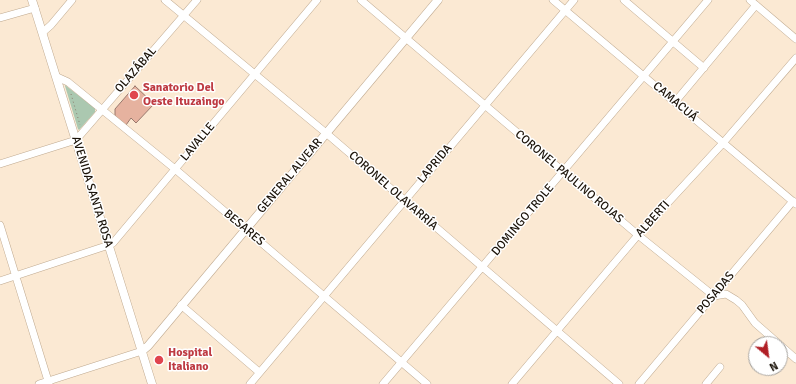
<!DOCTYPE html>
<meta charset="utf-8">
<style>
body{margin:0}
#map{position:relative;width:796px;height:384px;overflow:hidden;background:#fbe9d3;font-family:Signika,sans-serif}
canvas{display:block}
.north{position:absolute;left:748px;top:336px;width:40px;height:40px;box-sizing:border-box;background:#fff;border:1px solid #a4a19d;border-radius:50%;rotate:151deg;font-size:11px;font-weight:700;line-height:16px;text-align:center;color:#1b1309}
.north::after{content:'';display:block;margin:auto;width:14px;height:18px;background:#b01e25;clip-path:polygon(50% 0,100% 100%,50% 72%,0 100%)}
</style>
<div id="map">
<canvas width="796" height="384"></canvas>
<div class="north">N</div>
</div>
<script>
const c = document.querySelector('canvas').getContext('2d');
c.lineJoin = 'round';
function paint(path, color) { c.fillStyle = color; c.fill(path, 'evenodd'); }
const shape = rows => new Path2D(rows.map(r => 'M' + r).join(''));
function stroke(path, color, width, dash) { c.strokeStyle = color; c.lineWidth = width; c.lineCap = dash ? 'butt' : 'round'; c.setLineDash(dash || []); c.stroke(path); }
function write(font, color, halo, rows, align = 'center') {
  c.font = font + ' Signika,sans-serif'; c.lineWidth = 3; c.setLineDash([]); c.textBaseline = 'middle'; c.strokeStyle = halo; c.fillStyle = color; for (const [text, x, y, turn = 0] of rows) {
    c.save(); c.translate(x, y); c.rotate((+turn || 0) * Math.PI / 180); c.textAlign = isNaN(turn) ? turn : align; if (halo) c.strokeText(text, 0, 0); c.fillText(text, 0, 0); c.restore();
  }
}
const green = shape([
 [65,85,95,108,95,112,79,130,78,129,65,86]
]);
const building = shape([
 [135,86,154,104,136,123,131,118,126,125,115,116,115,109,135,86]
]);
const path = shape([
 [71,94,80,125]
]);
const minor = shape([
 [165,0,326,133,619,384],
 [361,0,638,235,714,296,726,294,736,300,742,305,755,323,779,344],
 [553,0,796,204],
 [624,0,704,68],
 [750,0,796,39],
 [0,18,35,8],
 [43,32,51,25,72,0],
 [57,77,68,82,175,169,427,384],
 [675,102,756,5],
 [0,164,76,140,197,0],
 [0,225,49,384],
 [0,281,109,245,113,243,317,0],
 [181,305,259,372],
 [780,345,796,359],
 [39,384,142,351],
 [250,384,574,0],
 [383,384,708,0],
 [512,384,638,235,723,143,796,58],
 [639,384,793,201],
 [706,384,720,367]
]);
const tertiary = shape([
 [32,0,152,384],
 [142,351,148,346,438,0]
]);
const markers = [
 [134,95,5,"#e0444e"],
 [159,360,5,"#e0444e"]
];
const streetNames = [
 ["OLAZÁBAL",136,70,-49],
 ["CAMACUÁ",675,102,40],
 ["LAVALLE",198,142,-50],
 ["LAPRIDA",435,164,-50],
 ["GENERAL ALVEAR",290,176,-50],
 ["CORONEL PAULINO ROJAS",569,177,40],
 ["CORONEL OLAVARRÍA",393,191,41],
 ["AVENIDA SANTA ROSA",92,192,73],
 ["ALBERTI",653,219,-48],
 ["DOMINGO TROLE",523,220,-50],
 ["BESARES",244,228,40],
 ["POSADAS",716,293,-50]
];
const healthNames = [
 ["Sanatorio Del",143,88],
 ["Oeste Ituzaingo",143,102],
 ["Hospital",168,353],
 ["Italiano",168,367]
];
paint(green, '#abc8b0');
paint(building, '#e6b29f');
stroke(building, '#98776c', 1);
stroke(minor, '#bfa98f', 8);
stroke(tertiary, '#bfa98f', 9);
stroke(path, '#8d7f6f', 1, [1, 3]);
stroke(minor, '#fff', 7);
stroke(tertiary, '#fff', 8);
for (const [x, y, r, color] of markers) { const dot = new Path2D(); dot.arc(x, y, r, 0, 2 * Math.PI); c.fillStyle = color; c.fill(dot); stroke(dot, '#fff', 1.5); }
write('12px', '#1b1309', '#fff', streetNames);
write('bold 12px', '#be3a42', '#fff', healthNames, 'left');
</script>
